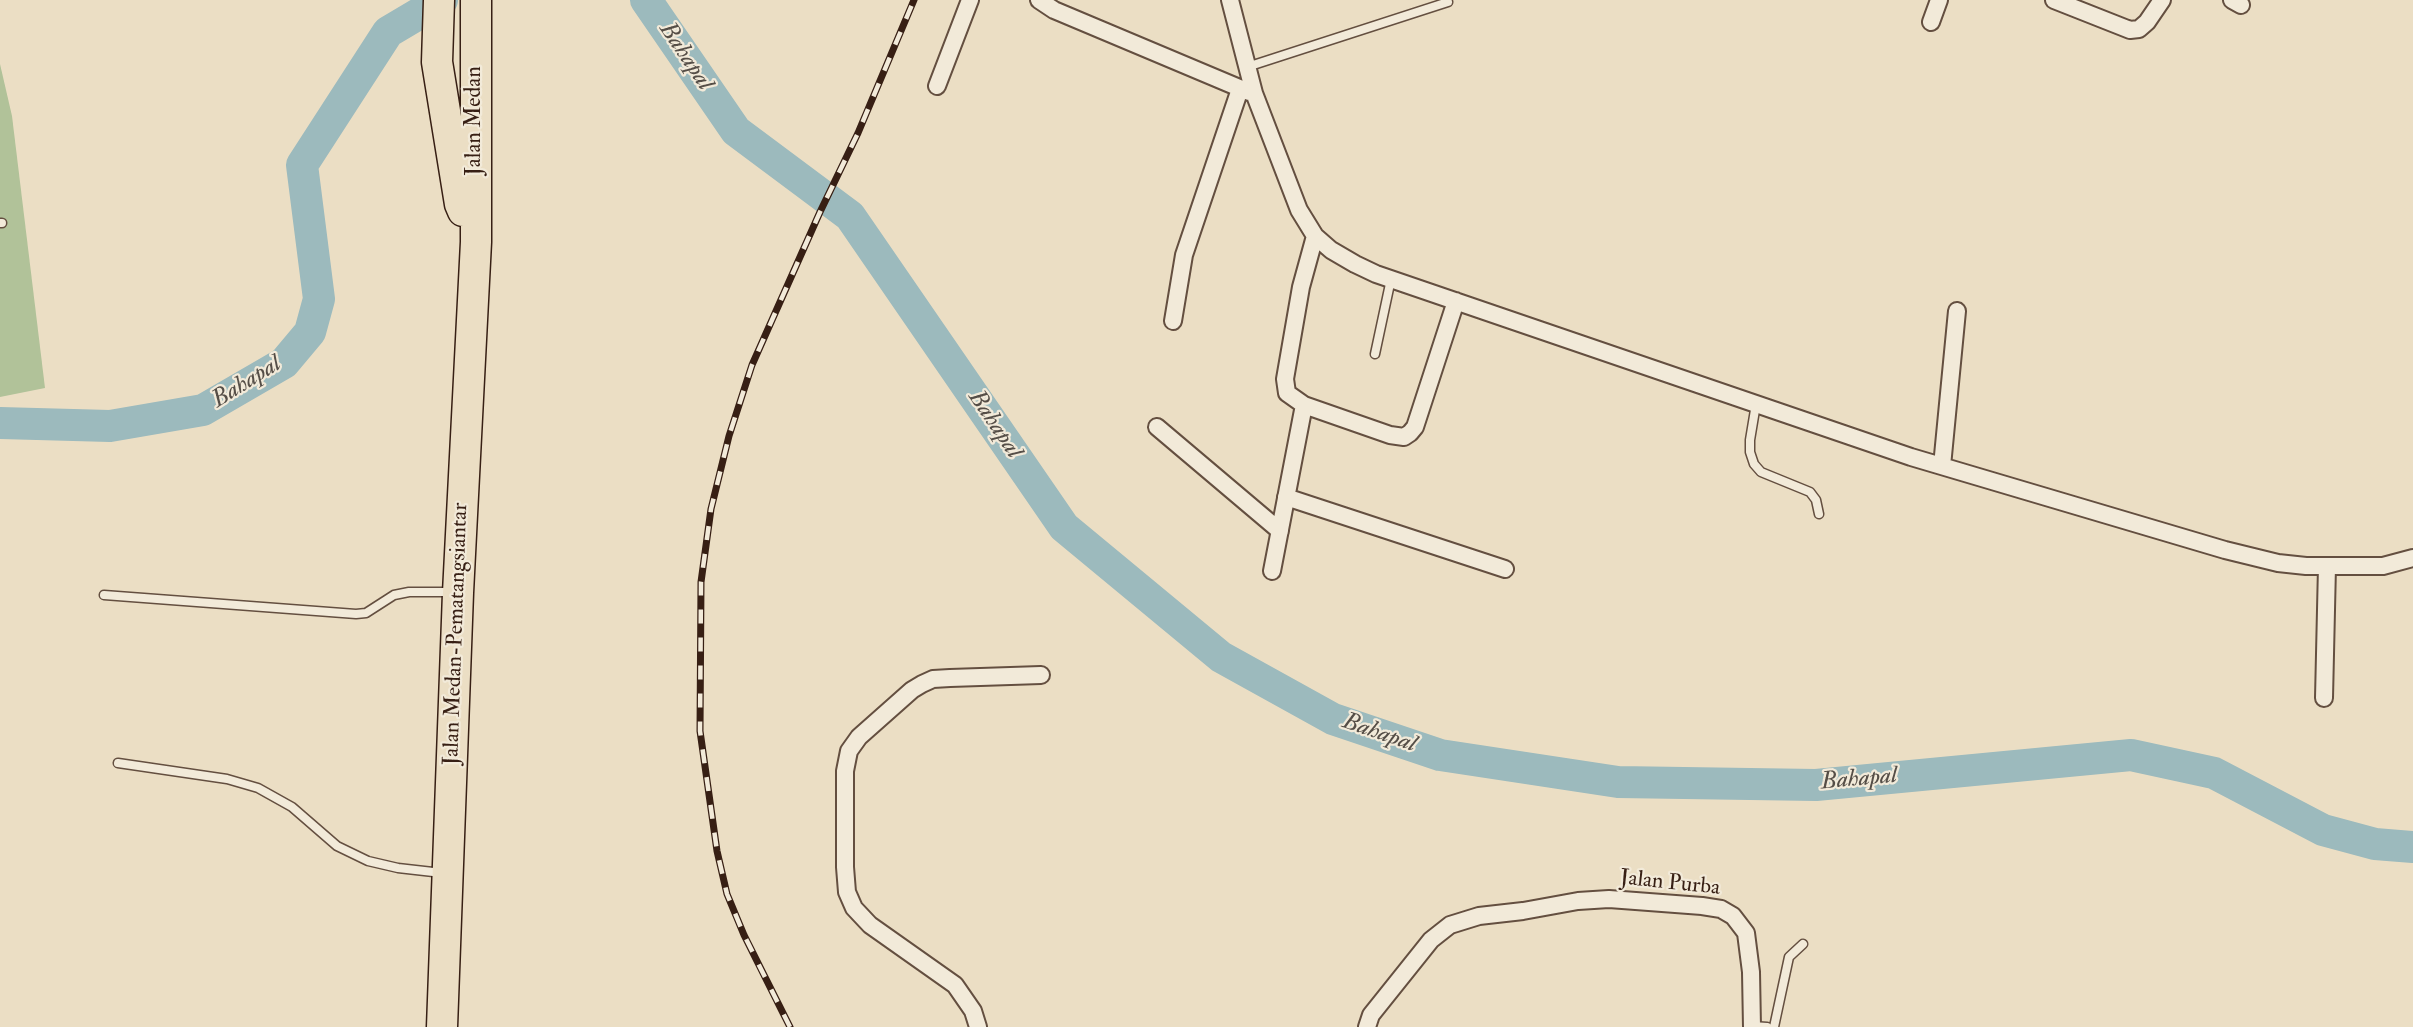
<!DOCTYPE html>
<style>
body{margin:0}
canvas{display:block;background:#ebdec4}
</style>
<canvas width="2413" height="1027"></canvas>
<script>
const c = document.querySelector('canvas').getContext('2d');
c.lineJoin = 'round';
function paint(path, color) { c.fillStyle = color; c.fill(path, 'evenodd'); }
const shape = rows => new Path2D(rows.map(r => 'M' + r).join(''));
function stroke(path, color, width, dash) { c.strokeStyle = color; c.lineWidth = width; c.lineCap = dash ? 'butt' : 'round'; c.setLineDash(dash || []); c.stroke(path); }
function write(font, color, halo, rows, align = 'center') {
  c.font = font + ' "IM FELL Double Pica",serif'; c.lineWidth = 4.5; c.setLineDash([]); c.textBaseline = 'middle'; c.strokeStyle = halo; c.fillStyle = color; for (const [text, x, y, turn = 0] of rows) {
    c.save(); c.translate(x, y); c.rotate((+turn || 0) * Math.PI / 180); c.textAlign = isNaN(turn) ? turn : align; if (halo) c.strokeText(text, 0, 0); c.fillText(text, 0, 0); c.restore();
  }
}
const green = shape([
 [0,64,12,116,45,388,0,397]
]);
const river = shape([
 [646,0,736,131,850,216,1064,527,1221,657,1333,719,1440,755,1618,782,1816,785,2131,755,2214,773,2323,830,2375,844,2413,847],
 [0,423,110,426,203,410,284,363,310,332,319,299,302,165,388,32,442,0]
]);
const lane = shape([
 [1247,67,1448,2],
 [0,223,2,223],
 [1375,354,1391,279],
 [1756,404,1750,440,1750,452,1754,464,1761,472,1810,492,1816,500,1819,514],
 [104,595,356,614,366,613,394,595,409,592,454,592],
 [118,763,227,779,258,788,292,807,337,846,368,861,398,868,442,873],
 [1752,1026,1767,1027],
 [1774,1027,1789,957,1803,944]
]);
const street = shape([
 [1039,0,1054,10,1249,92],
 [1230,0,1254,93,1299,210,1315,236,1331,250,1355,264,1376,274,1911,457,2225,550,2278,563,2306,566,2383,566,2413,558],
 [2054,0,2130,30,2139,29,2147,22,2162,0],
 [2232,0,2241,5],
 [1931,22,1939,0],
 [937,86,970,0],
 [1173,321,1184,255,1240,89],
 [1304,405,1287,393,1285,379,1301,287,1315,236],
 [1157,427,1280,531],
 [1942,466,1957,311],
 [1286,497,1505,569],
 [1272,571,1304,405,1390,435,1404,437,1410,433,1415,427,1456,301],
 [2324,698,2327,566],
 [978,1027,973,1011,955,985,870,925,854,908,847,892,845,867,845,771,849,751,859,737,912,690,922,684,933,679,950,678,1041,675],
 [1367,1027,1371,1015,1431,940,1450,925,1479,916,1523,911,1578,901,1609,899,1702,906,1721,909,1733,916,1746,933,1751,972,1752,1027]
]);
const highway = shape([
 [439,0,437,62,460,204,463,211],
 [442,1027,458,593,476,242,476,0]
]);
const rail = shape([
 [790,1027,744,935,727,894,717,851,700,731,701,582,711,509,729,436,752,365,820,212,858,133,914,0]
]);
const streetNames = [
 ["Jalan Medan",475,121,-90],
 ["Jalan Medan-Pematangsiantar",457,634,-88],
 ["Jalan Purba",1670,884,6]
];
const waterNames = [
 ["Bahapal",685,57,56],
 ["Bahapal",247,383,-32],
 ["Bahapal",994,425,56],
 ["Bahapal",1379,734,19],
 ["Bahapal",1859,780,-5]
];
paint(green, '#b1c299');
stroke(river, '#9cbabd', 32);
stroke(lane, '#644f40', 11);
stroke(street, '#644f40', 20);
stroke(highway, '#371f14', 33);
stroke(lane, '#f2ead9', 8);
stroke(street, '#f2ead9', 16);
stroke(highway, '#ebdec4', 30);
stroke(rail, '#371f14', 7);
stroke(rail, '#f2ead9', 4.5, [14]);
write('22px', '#371f14', '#f2ead9', streetNames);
write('italic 24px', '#554e47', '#f2ead9', waterNames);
</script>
